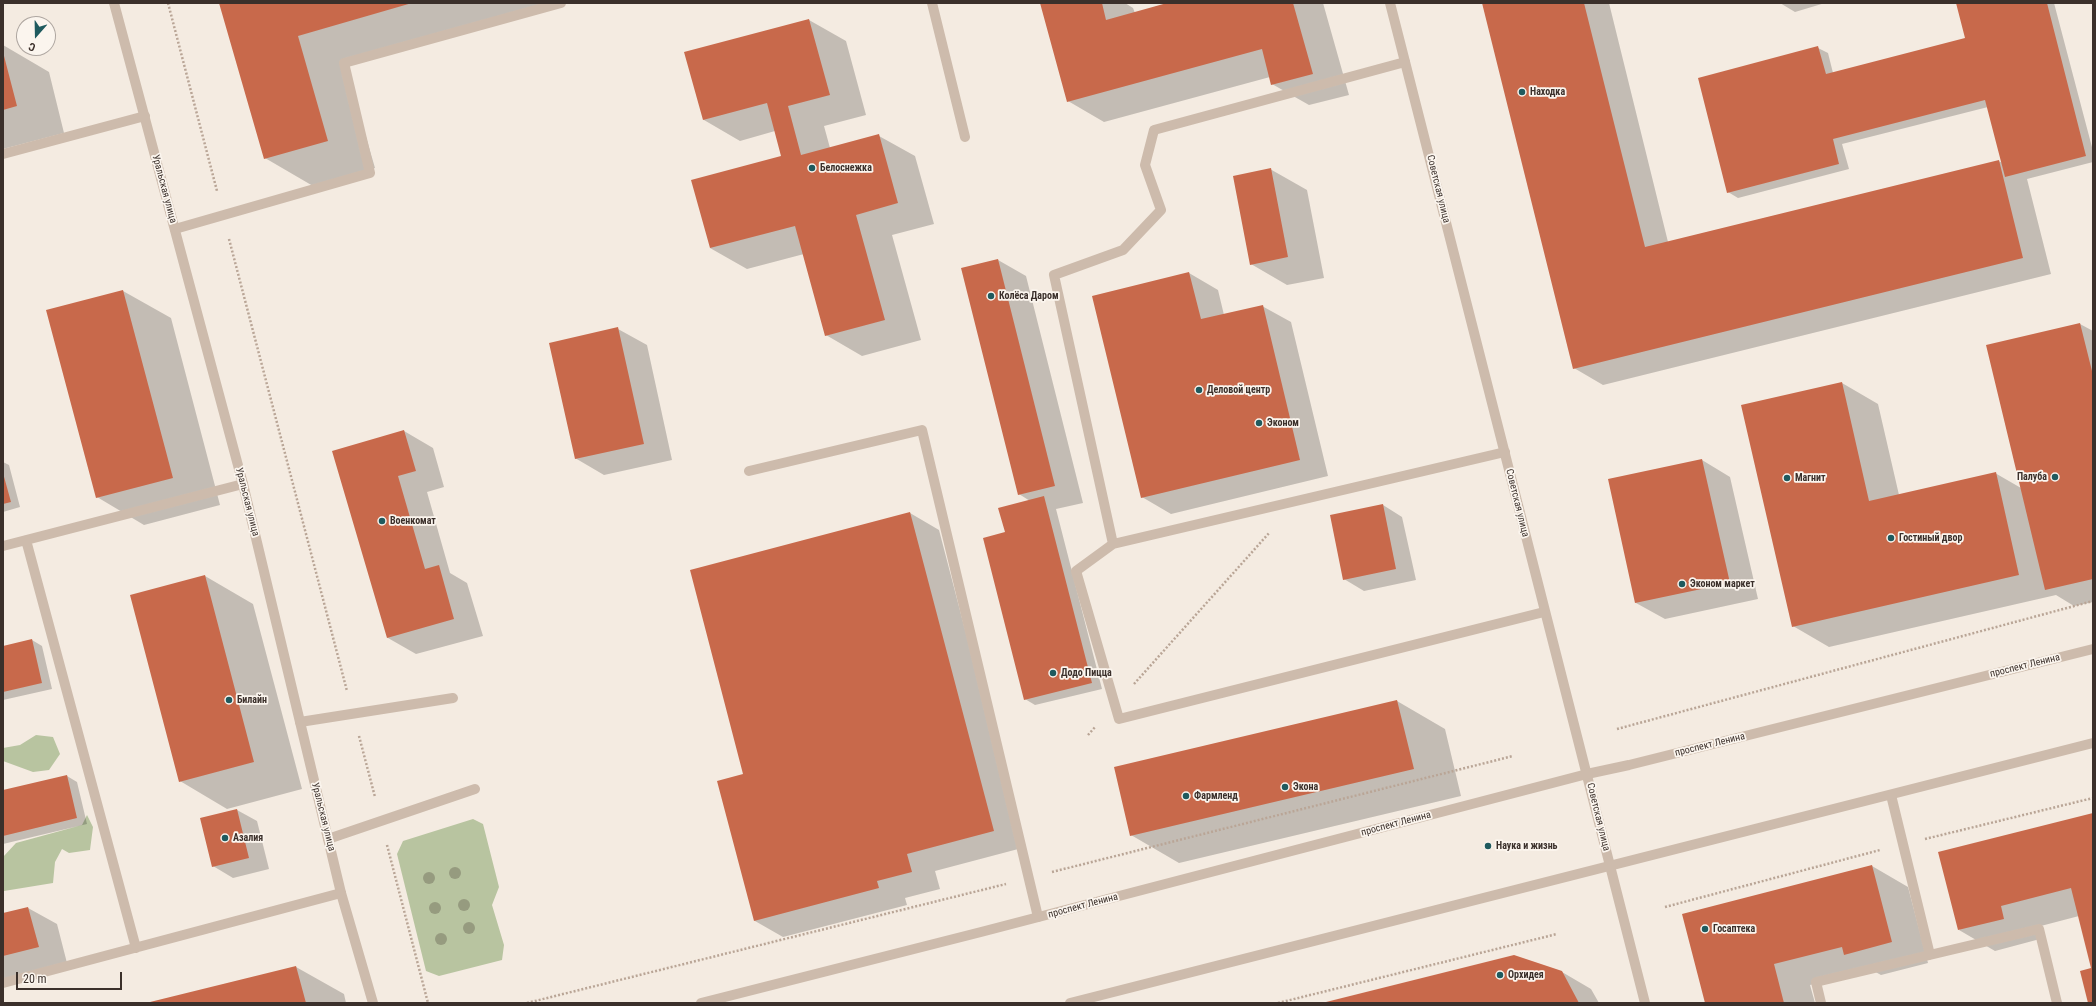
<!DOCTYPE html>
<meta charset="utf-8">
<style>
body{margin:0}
#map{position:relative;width:2096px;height:1006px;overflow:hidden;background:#f4ebe1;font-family:"Roboto Condensed",sans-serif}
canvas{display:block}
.frame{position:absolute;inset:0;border:4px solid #3b302b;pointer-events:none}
.north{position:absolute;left:16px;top:16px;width:40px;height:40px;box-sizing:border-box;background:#fbf5ee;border:1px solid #aea6a0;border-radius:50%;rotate:200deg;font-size:11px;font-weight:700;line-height:16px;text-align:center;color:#3b302b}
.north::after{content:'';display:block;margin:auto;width:14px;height:18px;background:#1f5a5e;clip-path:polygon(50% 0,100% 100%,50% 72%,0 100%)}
.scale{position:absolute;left:16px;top:972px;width:106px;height:18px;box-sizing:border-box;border:2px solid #3b302b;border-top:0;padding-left:5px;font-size:12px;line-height:14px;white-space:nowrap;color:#3b302b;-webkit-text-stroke:3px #fbf5ee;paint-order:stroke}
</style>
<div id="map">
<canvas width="2096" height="1006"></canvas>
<div class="frame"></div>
<div class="north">С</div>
<div class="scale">20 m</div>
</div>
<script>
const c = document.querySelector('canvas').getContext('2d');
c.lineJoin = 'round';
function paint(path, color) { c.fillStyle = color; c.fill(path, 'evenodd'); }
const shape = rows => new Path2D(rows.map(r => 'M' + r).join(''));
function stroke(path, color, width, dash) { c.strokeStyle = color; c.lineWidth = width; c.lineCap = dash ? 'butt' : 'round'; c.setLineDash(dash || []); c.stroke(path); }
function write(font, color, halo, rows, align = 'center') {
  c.font = font + ' "Roboto Condensed",sans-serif'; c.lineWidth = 3.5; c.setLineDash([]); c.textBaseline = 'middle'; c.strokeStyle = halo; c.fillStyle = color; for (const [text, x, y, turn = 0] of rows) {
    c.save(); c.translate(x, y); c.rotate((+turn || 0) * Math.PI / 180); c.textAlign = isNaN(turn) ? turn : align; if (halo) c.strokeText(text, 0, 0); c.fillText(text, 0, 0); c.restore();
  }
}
const green = shape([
 [36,735,53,737,60,754,49,770,33,772,3,761,3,748,20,745],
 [87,815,93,827,90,850,69,853,62,849,55,862,53,883,4,891,3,857,16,843,82,825],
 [473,819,483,824,499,887,492,905,504,945,502,960,439,976,426,971,397,854,403,841]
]);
const shadow = shape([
 [220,3,556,3,345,64,375,168,313,186,265,158],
 [1041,3,1125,3,1133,8,1135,13,1168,3,1323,3,1349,95,1309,105,1272,84,1270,77,1104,122,1068,101],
 [1483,3,1609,3,1668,242,1998,161,2003,163,1988,107,1842,144,1849,169,1738,198,1728,192,1818,48,1828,53,1833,73,1966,39,1957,3,2054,3,2093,151,2093,162,2027,179,2051,274,1603,385,1574,368],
 [1780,3,1825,3,1795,12],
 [809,20,846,41,866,115,824,126,830,148,879,136,915,156,934,224,892,235,921,340,862,356,826,335,804,254,747,269,710,248,782,157,775,131,740,141,704,120,686,53],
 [3,45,49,72,64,133,3,149],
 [1270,169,1307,190,1324,278,1287,285,1251,264],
 [998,260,1026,276,1083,503,1056,509,1102,689,1035,705,1025,699,1006,533,1030,501,1019,494],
 [1189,273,1218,290,1224,315,1262,306,1291,322,1328,476,1171,514,1142,497],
 [123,291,171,318,220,505,144,525,97,497,47,311],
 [2080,324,2093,331,2093,602,2074,606,2056,595,1829,647,1793,626,1842,383,1878,404,1899,495,1995,473,2021,488,1987,346],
 [618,329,647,345,672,460,604,475,575,458],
 [404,431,433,448,444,487,427,492,450,573,467,583,483,636,416,654,388,638,334,452],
 [1702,460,1730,477,1758,599,1665,619,1636,603,1609,480],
 [3,462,9,465,20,507,3,512],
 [1383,505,1402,517,1416,580,1364,591,1344,579],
 [910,513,939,530,1022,848,935,871,940,889,905,898,907,905,783,937,755,921,745,775],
 [205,576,253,604,302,789,227,809,180,781],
 [32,640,42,646,52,689,3,700,3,647],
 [1397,701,1445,729,1461,796,1179,863,1131,835],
 [67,776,77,782,87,824,3,844,3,791],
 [237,810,257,821,269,869,233,878,213,866],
 [2093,814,2093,1003,2089,1003,2092,969,2079,916,2037,927,2040,939,1995,951,1959,930],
 [1872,866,1908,887,1928,963,1881,975,1870,969,1810,985,1815,1003,1706,1003],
 [28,908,57,924,67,963,3,979,3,914],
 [296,967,344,994,346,1003,152,1003],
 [1562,972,1591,989,1599,1003,1324,1003]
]);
const building = shape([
 [219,3,412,3,298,36,328,141,264,159],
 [1040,3,1102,3,1106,20,1167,3,1293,3,1313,74,1271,85,1262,49,1067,102],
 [1482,3,1584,3,1645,247,1999,160,2023,258,1573,369],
 [1956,3,2047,3,2086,156,2005,177,1985,100,1833,139,1839,164,1727,193,1698,78,1818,46,1826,74,1965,38],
 [809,19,830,95,788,106,801,155,879,134,898,203,856,215,885,320,825,336,795,226,710,248,691,180,781,156,767,103,703,120,684,52],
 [3,52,17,106,3,110],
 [1271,168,1288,257,1250,265,1233,176],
 [998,259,1055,486,1018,495,961,268],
 [1189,272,1201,319,1263,305,1300,460,1141,498,1092,296],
 [123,290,173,478,96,498,46,310],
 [2080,323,2093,375,2093,579,2045,590,1986,345],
 [618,327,644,444,575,459,549,343],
 [1842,382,1869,501,1996,472,2019,575,1792,627,1741,405],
 [404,430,416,471,398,476,425,569,439,565,454,619,387,638,332,451],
 [1702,459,1730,583,1635,603,1608,479],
 [3,473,11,502,3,504],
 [1044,496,1092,683,1024,700,983,538,1005,532,998,508],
 [1383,504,1396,569,1343,580,1330,515],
 [910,512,994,831,907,854,912,872,877,881,879,888,754,921,717,781,743,774,690,570],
 [205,575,254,762,179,782,130,595],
 [32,639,42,683,3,692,3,646],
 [1397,700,1414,769,1130,836,1114,767],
 [67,775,77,818,3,836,3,790],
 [237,809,249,858,212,867,200,818],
 [2093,813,2093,1003,2088,1003,2080,971,2091,968,2071,888,2001,906,2004,919,1958,930,1938,852],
 [1872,865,1892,942,1844,955,1842,947,1774,964,1784,1003,1705,1003,1682,914],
 [28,907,39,947,3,956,3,913],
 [1514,955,1562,971,1579,1003,1322,1003],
 [296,966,306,1003,150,1003,150,1002]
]);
const path = shape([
 [168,3,217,191],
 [229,239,347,691],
 [1134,684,1270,532],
 [1617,729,2093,601],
 [1088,735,1096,726],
 [359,736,375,797],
 [1925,839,2093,798],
 [387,845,428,1003],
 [1052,872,1513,756],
 [1665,907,1880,850],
 [527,1003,1006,884],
 [1278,1003,1557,934]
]);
const service = shape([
 [932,3,965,137],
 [1405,62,1154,130,1145,165,1161,210,1123,250,1054,275,1113,544,1505,452],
 [3,154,145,116],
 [175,229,370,173,344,63,561,3],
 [749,471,922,430,1038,917],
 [26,540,136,948],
 [1113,544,1076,571,1119,719,1544,612],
 [3,546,243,484],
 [300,722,453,698],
 [1891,795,1930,955],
 [328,839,475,789],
 [3,983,341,893],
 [1821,1003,1816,982,2039,929,2057,1003]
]);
const minor = shape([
 [114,3,243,484,341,893,373,1003],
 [1390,3,1645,1003]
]);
const tertiary = shape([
 [701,1003,981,932,1587,774,1629,765,2093,649],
 [1070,1003,2093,743]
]);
const trees = [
 [455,873],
 [429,878],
 [464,905],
 [435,908],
 [469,928],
 [441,939]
];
const markers = [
 [1522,92,4,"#1f5a5e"],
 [812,168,4,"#1f5a5e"],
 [991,296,4,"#1f5a5e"],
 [1199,390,4,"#1f5a5e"],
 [1259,423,4,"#1f5a5e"],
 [2055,477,4,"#1f5a5e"],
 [1787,478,4,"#1f5a5e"],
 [382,521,4,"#1f5a5e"],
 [1891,538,4,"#1f5a5e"],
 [1682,584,4,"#1f5a5e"],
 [1053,673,4,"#1f5a5e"],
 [229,700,4,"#1f5a5e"],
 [1285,787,4,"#1f5a5e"],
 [1186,796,4,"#1f5a5e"],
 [225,838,4,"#1f5a5e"],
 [1488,846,4,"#1f5a5e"],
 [1705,929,4,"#1f5a5e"],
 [1500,975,4,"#1f5a5e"]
];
const poiNames = [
 ["Находка",1530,92],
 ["Белоснежка",820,168],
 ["Колёса Даром",999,296],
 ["Деловой центр",1207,390],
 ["Эконом",1267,423],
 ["Палуба",2047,477,"right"],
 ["Магнит",1795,478],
 ["Военкомат",390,521],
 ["Гостиный двор",1899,538],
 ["Эконом маркет",1690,584],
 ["Додо Пицца",1061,673],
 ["Билайн",237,700],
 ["Экона",1293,787],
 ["Фармленд",1194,796],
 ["Азалия",233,838],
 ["Наука и жизнь",1496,846],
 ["Госаптека",1713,929],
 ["Орхидея",1508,975]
];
const streetNames = [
 ["Уральская улица",164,189,75],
 ["Советская улица",1438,189,76],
 ["Уральская улица",247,502,76],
 ["Советская улица",1517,503,76],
 ["проспект Ленина",2025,666,-14],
 ["проспект Ленина",1710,745,-14],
 ["Уральская улица",323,817,76],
 ["Советская улица",1598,817,76],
 ["проспект Ленина",1396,824,-15],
 ["проспект Ленина",1083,906,-15]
];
paint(green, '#b8c4a0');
paint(shadow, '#0003');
paint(building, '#c8694b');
stroke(path, '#b9a596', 2.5, [2, 2]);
stroke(service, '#cdbbac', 10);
stroke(minor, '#cdbbac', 10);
stroke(tertiary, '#cdbbac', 10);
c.fillStyle = '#969b7f';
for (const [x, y] of trees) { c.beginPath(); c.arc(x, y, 6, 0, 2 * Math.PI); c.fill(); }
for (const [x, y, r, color] of markers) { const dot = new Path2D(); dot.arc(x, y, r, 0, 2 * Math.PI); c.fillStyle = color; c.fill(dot); stroke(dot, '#fbf5ee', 1.5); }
write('bold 10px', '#3b302b', '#fbf5ee', poiNames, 'left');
write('10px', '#3b302b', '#fbf5ee', streetNames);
</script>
